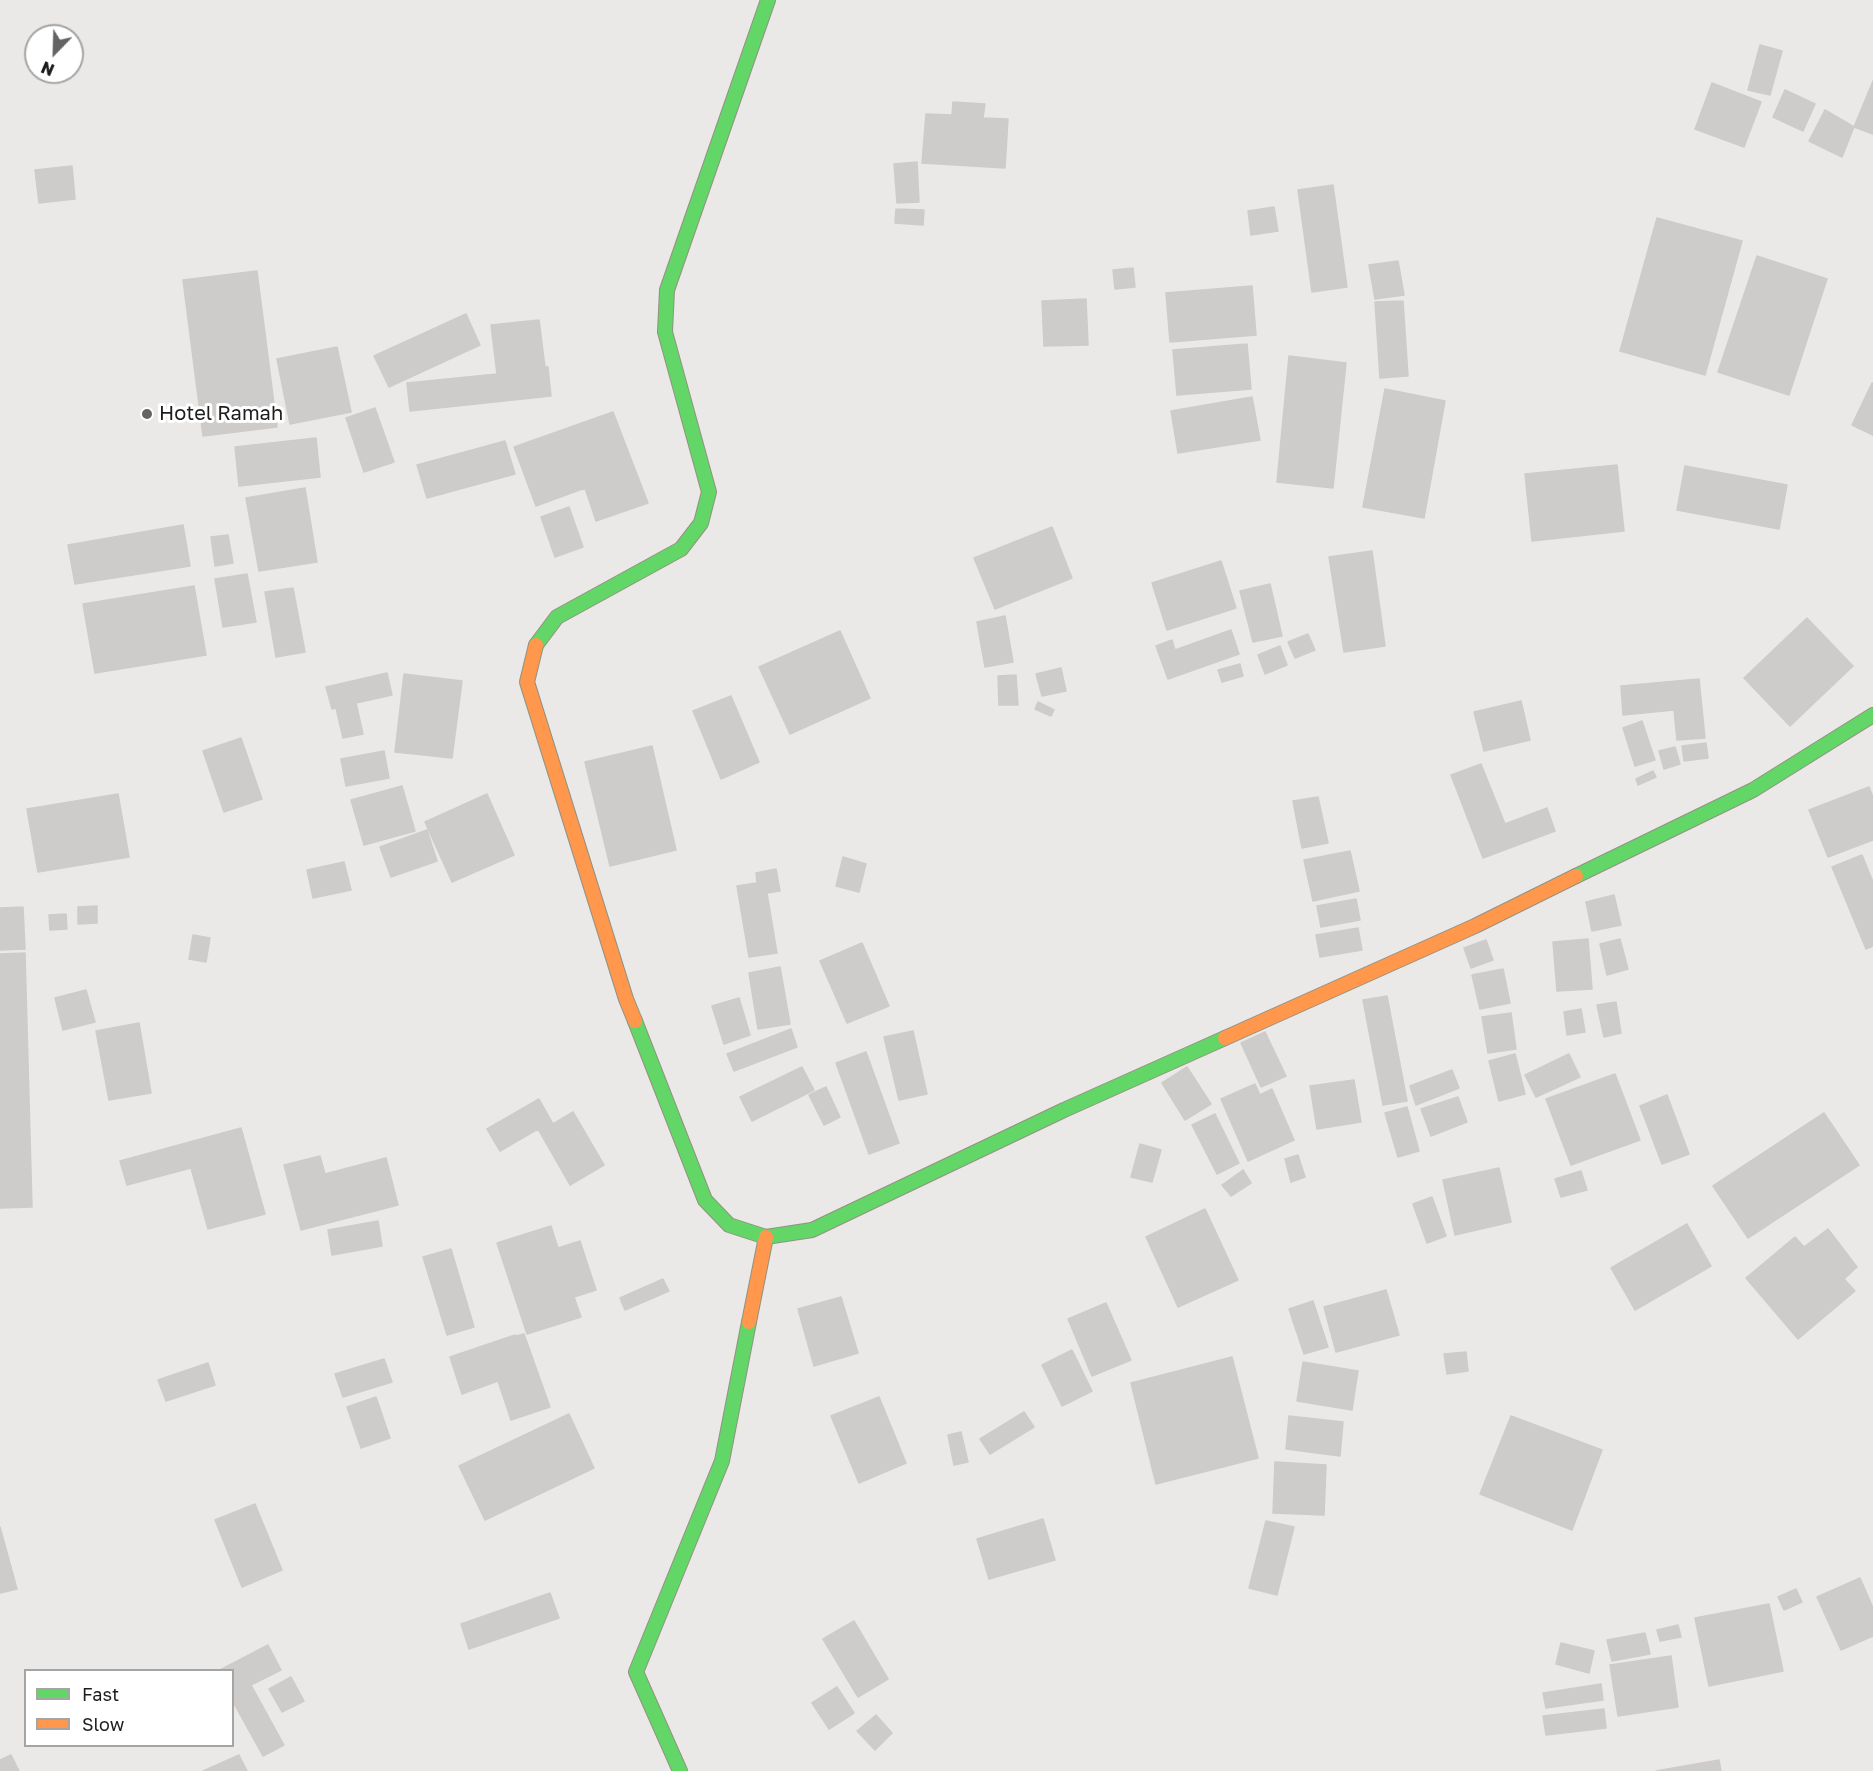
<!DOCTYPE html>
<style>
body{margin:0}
#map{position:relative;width:1873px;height:1771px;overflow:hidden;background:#ebe9e7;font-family:"Golos Text",sans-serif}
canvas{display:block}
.legend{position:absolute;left:24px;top:1669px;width:210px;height:78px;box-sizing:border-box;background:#fff;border:2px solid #a5a5a5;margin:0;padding:8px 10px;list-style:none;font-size:18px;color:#1d1d1d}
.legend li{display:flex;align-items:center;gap:12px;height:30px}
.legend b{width:30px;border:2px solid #a5a5a5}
.north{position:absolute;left:24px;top:24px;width:60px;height:60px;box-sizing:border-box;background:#fff;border:2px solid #a5a5a5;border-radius:50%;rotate:203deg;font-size:16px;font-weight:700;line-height:24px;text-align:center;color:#1d1d1d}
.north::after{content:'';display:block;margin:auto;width:21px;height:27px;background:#656464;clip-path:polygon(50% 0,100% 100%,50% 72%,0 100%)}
</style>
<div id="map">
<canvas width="1873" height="1771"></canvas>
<ul class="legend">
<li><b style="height:8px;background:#63d668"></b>Fast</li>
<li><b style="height:8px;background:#ff974d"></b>Slow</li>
</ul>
<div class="north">N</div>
</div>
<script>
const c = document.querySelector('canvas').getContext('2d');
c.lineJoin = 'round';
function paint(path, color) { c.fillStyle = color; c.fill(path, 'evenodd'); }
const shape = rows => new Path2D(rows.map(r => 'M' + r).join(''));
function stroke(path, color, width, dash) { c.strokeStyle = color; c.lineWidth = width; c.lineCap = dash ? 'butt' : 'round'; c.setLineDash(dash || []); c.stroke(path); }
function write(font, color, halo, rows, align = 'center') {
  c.font = font + ' "Golos Text",sans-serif'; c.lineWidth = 6; c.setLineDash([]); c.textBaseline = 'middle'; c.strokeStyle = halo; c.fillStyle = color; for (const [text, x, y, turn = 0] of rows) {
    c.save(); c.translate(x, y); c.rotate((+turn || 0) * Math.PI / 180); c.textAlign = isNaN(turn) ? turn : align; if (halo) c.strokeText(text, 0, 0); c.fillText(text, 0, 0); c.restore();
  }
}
const building = shape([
 [1760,45,1782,51,1770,95,1748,90,1760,45],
 [1873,81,1873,134,1854,127,1873,81],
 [1712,83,1761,102,1744,147,1695,129,1712,83],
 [1785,90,1815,104,1803,131,1773,117,1785,90],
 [953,102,985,104,983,118,1008,119,1005,168,922,163,926,114,952,115,953,102],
 [1825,110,1854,127,1842,157,1809,141,1825,110],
 [917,162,919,202,897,203,894,164,917,162],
 [72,166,75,199,39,203,35,170,72,166],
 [1333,185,1347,287,1312,292,1298,190,1333,185],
 [1274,207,1278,231,1251,235,1248,211,1274,207],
 [896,209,924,210,923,225,895,223,896,209],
 [1657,218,1742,241,1705,375,1620,351,1657,218],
 [1757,256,1827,279,1789,395,1718,372,1757,256],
 [1398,261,1404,295,1375,299,1369,265,1398,261],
 [1133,268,1135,287,1115,289,1113,270,1133,268],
 [257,271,277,427,203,436,183,280,257,271],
 [1252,286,1256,335,1170,342,1166,293,1252,286],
 [1086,299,1088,345,1044,346,1042,301,1086,299],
 [1403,301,1408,376,1380,378,1375,302,1403,301],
 [466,314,480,345,389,387,374,356,466,314],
 [539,320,545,367,548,367,551,396,410,411,407,383,497,374,491,325,539,320],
 [1247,344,1251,389,1177,395,1173,350,1247,344],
 [337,347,351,412,290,424,277,359,337,347],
 [1289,356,1346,363,1333,488,1277,482,1289,356],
 [1872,383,1873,383,1873,435,1852,425,1872,383],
 [1385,389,1445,401,1424,518,1363,507,1385,389],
 [1252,397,1260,440,1178,453,1171,411,1252,397],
 [375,408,394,462,364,472,346,418,375,408],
 [613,412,648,503,596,521,585,488,536,506,514,447,613,412],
 [316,438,320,477,239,486,235,447,316,438],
 [505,441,515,474,427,498,417,465,505,441],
 [1617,465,1624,531,1532,541,1525,474,1617,465],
 [1685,466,1787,485,1779,529,1677,510,1685,466],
 [305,488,317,562,259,571,246,498,305,488],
 [569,507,583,547,555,557,541,517,569,507],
 [183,525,190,566,75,584,68,545,183,525],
 [1052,527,1072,578,995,609,974,558,1052,527],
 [228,535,233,563,215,566,211,537,228,535],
 [1372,551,1385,646,1344,652,1329,557,1372,551],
 [1221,561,1236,608,1167,630,1152,583,1221,561],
 [247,574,256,622,223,627,215,579,247,574],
 [1270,584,1282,636,1253,642,1240,591,1270,584],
 [194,586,206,655,95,673,83,604,194,586],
 [293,588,305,652,276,657,265,592,293,588],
 [1005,616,1013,662,985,667,977,622,1005,616],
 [1807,618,1853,666,1790,726,1744,678,1807,618],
 [1231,630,1239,654,1168,679,1156,646,1172,640,1175,650,1231,630],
 [840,631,870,698,790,734,759,667,840,631],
 [1308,634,1315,650,1295,658,1288,642,1308,634],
 [1280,646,1287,665,1265,674,1258,655,1280,646],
 [1240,664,1243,676,1222,682,1218,670,1240,664],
 [1061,668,1066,691,1042,696,1036,674,1061,668],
 [387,673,392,695,356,703,363,734,343,738,336,708,332,709,326,687,387,673],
 [404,674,462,681,452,758,395,752,404,674],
 [1016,675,1018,705,999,705,998,676,1016,675],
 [1699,679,1705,738,1677,740,1674,710,1623,715,1621,686,1699,679],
 [731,696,759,762,721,779,693,711,731,696],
 [1521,701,1530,740,1484,751,1474,712,1521,701],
 [1038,702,1054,710,1051,716,1035,709,1038,702],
 [1642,721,1655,760,1635,766,1623,728,1642,721],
 [241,738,262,799,224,812,203,751,241,738],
 [1706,743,1708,758,1684,761,1682,746,1706,743],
 [652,746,676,850,610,866,585,762,652,746],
 [1675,747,1680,764,1664,769,1659,751,1675,747],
 [384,751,389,778,346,786,341,759,384,751],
 [1481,764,1505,824,1547,808,1555,831,1483,858,1451,775,1481,764],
 [1653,771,1656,777,1638,785,1636,779,1653,771],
 [402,786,415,831,364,845,351,800,402,786],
 [1869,787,1873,797,1873,840,1828,857,1809,810,1869,787],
 [118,794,129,857,38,872,27,809,118,794],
 [487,794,514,855,452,882,425,822,487,794],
 [1318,797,1328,843,1302,848,1293,801,1318,797],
 [427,830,437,861,391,877,380,847,427,830],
 [1350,851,1359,891,1313,901,1304,860,1350,851],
 [1862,855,1873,882,1873,946,1866,949,1832,867,1862,855],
 [843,857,866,864,859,892,836,886,843,857],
 [344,862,351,890,313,898,307,870,344,862],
 [776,869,780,891,767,893,777,953,749,957,737,886,757,883,756,873,776,869],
 [1614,895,1621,925,1592,931,1586,902,1614,895],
 [1356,899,1360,920,1321,927,1317,906,1356,899],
 [97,906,97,923,78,924,78,907,97,906],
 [23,907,25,949,0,950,0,908,23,907],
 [66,914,67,929,50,930,49,915,66,914],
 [1358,928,1362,950,1320,957,1316,935,1358,928],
 [193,935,210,938,206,962,189,959,193,935],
 [1588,939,1592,989,1557,991,1553,942,1588,939],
 [1620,939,1628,969,1607,975,1600,944,1620,939],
 [1486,940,1493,960,1471,968,1464,948,1486,940],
 [862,943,889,1006,847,1023,820,961,862,943],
 [25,953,32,1207,0,1208,0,954,25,953],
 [780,967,790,1024,758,1029,749,973,780,967],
 [1503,969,1510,1003,1480,1009,1472,975,1503,969],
 [86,990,95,1022,63,1030,55,998,86,990],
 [1387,996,1407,1101,1383,1105,1363,1000,1387,996],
 [739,998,750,1035,724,1044,712,1006,739,998],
 [1616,1002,1621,1033,1604,1037,1597,1005,1616,1002],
 [1581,1009,1585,1032,1567,1035,1564,1012,1581,1009],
 [1511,1013,1516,1049,1488,1053,1482,1017,1511,1013],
 [139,1023,151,1093,109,1100,96,1031,139,1023],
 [791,1029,797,1047,734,1071,727,1054,791,1029],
 [913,1031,927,1094,899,1100,884,1037,913,1031],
 [1265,1032,1286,1076,1261,1087,1241,1043,1265,1032],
 [866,1052,899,1143,869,1154,836,1063,866,1052],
 [1515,1054,1525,1094,1499,1101,1489,1061,1515,1054],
 [1569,1054,1580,1077,1536,1097,1525,1075,1569,1054],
 [802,1067,814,1090,752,1121,740,1097,802,1067],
 [1187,1067,1211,1104,1185,1120,1162,1083,1187,1067],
 [1452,1070,1459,1088,1416,1105,1410,1086,1452,1070],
 [1615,1074,1640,1140,1571,1165,1546,1099,1615,1074],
 [1354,1080,1361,1122,1317,1129,1310,1086,1354,1080],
 [1255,1084,1260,1095,1272,1089,1294,1140,1248,1161,1221,1099,1255,1084],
 [826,1087,840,1117,824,1125,809,1095,826,1087],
 [1667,1095,1689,1154,1662,1164,1640,1106,1667,1095],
 [1458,1097,1467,1122,1431,1136,1421,1109,1458,1097],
 [539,1099,553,1124,573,1112,604,1165,570,1185,538,1129,500,1151,487,1129,539,1099],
 [1407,1107,1419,1151,1398,1157,1385,1113,1407,1107],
 [1824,1113,1859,1165,1748,1238,1713,1186,1824,1113],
 [1215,1114,1239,1163,1217,1174,1192,1125,1215,1114],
 [241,1128,265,1214,208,1229,191,1168,127,1185,120,1161,241,1128],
 [1140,1144,1161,1150,1152,1182,1131,1177,1140,1144],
 [1298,1155,1305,1177,1291,1182,1285,1159,1298,1155],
 [320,1156,325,1174,386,1158,398,1205,301,1230,284,1165,320,1156],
 [1499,1168,1511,1222,1455,1235,1443,1180,1499,1168],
 [1243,1170,1251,1183,1231,1196,1222,1185,1243,1170],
 [1581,1171,1587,1190,1561,1197,1555,1179,1581,1171],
 [1432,1197,1446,1236,1427,1243,1413,1204,1432,1197],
 [1205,1209,1238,1280,1178,1307,1146,1237,1205,1209],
 [378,1221,382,1246,332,1255,328,1230,378,1221],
 [1687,1224,1711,1266,1635,1310,1611,1268,1687,1224],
 [551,1226,558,1248,580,1241,596,1290,574,1297,581,1317,527,1334,497,1243,551,1226],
 [1828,1229,1857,1267,1844,1279,1855,1291,1798,1339,1746,1278,1795,1237,1804,1247,1828,1229],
 [451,1249,474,1327,447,1335,423,1257,451,1249],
 [663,1279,669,1291,625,1310,620,1298,663,1279],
 [1386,1290,1399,1335,1336,1352,1324,1307,1386,1290],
 [841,1297,858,1353,814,1366,798,1309,841,1297],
 [1313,1301,1328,1347,1304,1354,1289,1309,1313,1301],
 [1106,1303,1131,1360,1092,1376,1068,1319,1106,1303],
 [524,1334,550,1407,511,1420,498,1381,462,1394,450,1357,515,1335,516,1336,524,1334],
 [1072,1350,1092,1391,1062,1406,1042,1365,1072,1350],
 [1466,1352,1468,1371,1447,1374,1444,1354,1466,1352],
 [1232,1357,1258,1458,1156,1484,1131,1383,1232,1357],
 [384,1359,392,1382,343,1397,335,1374,384,1359],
 [1303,1362,1358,1371,1352,1410,1297,1401,1303,1362],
 [208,1363,215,1385,166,1401,158,1380,208,1363],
 [376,1397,390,1438,361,1448,347,1407,376,1397],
 [879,1397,906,1463,859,1483,831,1416,879,1397],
 [1024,1412,1034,1427,990,1454,980,1439,1024,1412],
 [569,1414,594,1468,485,1520,459,1466,569,1414],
 [1289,1416,1343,1422,1340,1456,1286,1449,1289,1416],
 [1511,1416,1602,1450,1572,1530,1480,1494,1511,1416],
 [961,1432,968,1462,954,1465,948,1435,961,1432],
 [1275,1462,1326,1465,1324,1515,1273,1513,1275,1462],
 [255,1504,282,1570,242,1587,215,1520,255,1504],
 [1043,1519,1055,1560,989,1579,977,1539,1043,1519],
 [1266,1521,1294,1527,1277,1595,1249,1588,1266,1521],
 [0,1527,17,1589,0,1593,0,1527],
 [1860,1578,1873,1608,1873,1636,1841,1650,1817,1597,1860,1578],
 [1796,1589,1802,1602,1784,1610,1778,1597,1796,1589],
 [550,1593,559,1618,469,1649,461,1624,550,1593],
 [1769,1604,1783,1671,1709,1686,1695,1618,1769,1604],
 [854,1621,888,1679,858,1697,823,1639,854,1621],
 [1678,1625,1681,1637,1660,1641,1657,1630,1678,1625],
 [1645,1633,1650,1654,1612,1661,1607,1640,1645,1633],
 [1561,1643,1594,1651,1589,1673,1556,1664,1561,1643],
 [268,1645,281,1670,251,1685,284,1745,263,1756,232,1700,232,1670,220,1670,268,1645],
 [1671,1656,1678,1707,1618,1716,1610,1665,1671,1656],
 [291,1677,304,1701,282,1712,269,1689,291,1677],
 [1601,1684,1603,1700,1546,1708,1543,1693,1601,1684],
 [837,1687,854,1713,829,1729,812,1703,837,1687],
 [1604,1709,1606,1728,1546,1735,1543,1716,1604,1709],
 [876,1715,892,1733,875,1750,857,1731,876,1715],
 [11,1755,19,1771,0,1771,0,1760,11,1755],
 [239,1755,247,1771,203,1771,239,1755],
 [1719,1760,1721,1771,1656,1771,1719,1760]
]);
const fast = shape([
 [536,645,557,617,681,549,701,523,709,492,665,332,667,290,768,0],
 [1576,876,1753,790,1873,715],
 [635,1021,705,1200,729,1225,766,1237,812,1230,1064,1110,1225,1038],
 [680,1771,636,1672,722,1461,749,1322]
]);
const slow = shape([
 [536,645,527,682,626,999,635,1021],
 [1225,1038,1475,926,1576,876],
 [749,1322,766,1237]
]);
const markers = [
 [147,414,6,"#656464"]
];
const poiNames = [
 ["Hotel Ramah",159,414]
];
paint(building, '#ceccca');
stroke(building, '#cecbc9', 1.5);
stroke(fast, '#929281', 16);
stroke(slow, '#929281', 16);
stroke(fast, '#63d668', 14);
stroke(slow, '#ff974d', 14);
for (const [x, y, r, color] of markers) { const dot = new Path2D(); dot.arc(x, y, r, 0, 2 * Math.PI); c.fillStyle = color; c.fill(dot); stroke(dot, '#fff', 2); }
write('20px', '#1d1d1d', '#fff', poiNames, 'left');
</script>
